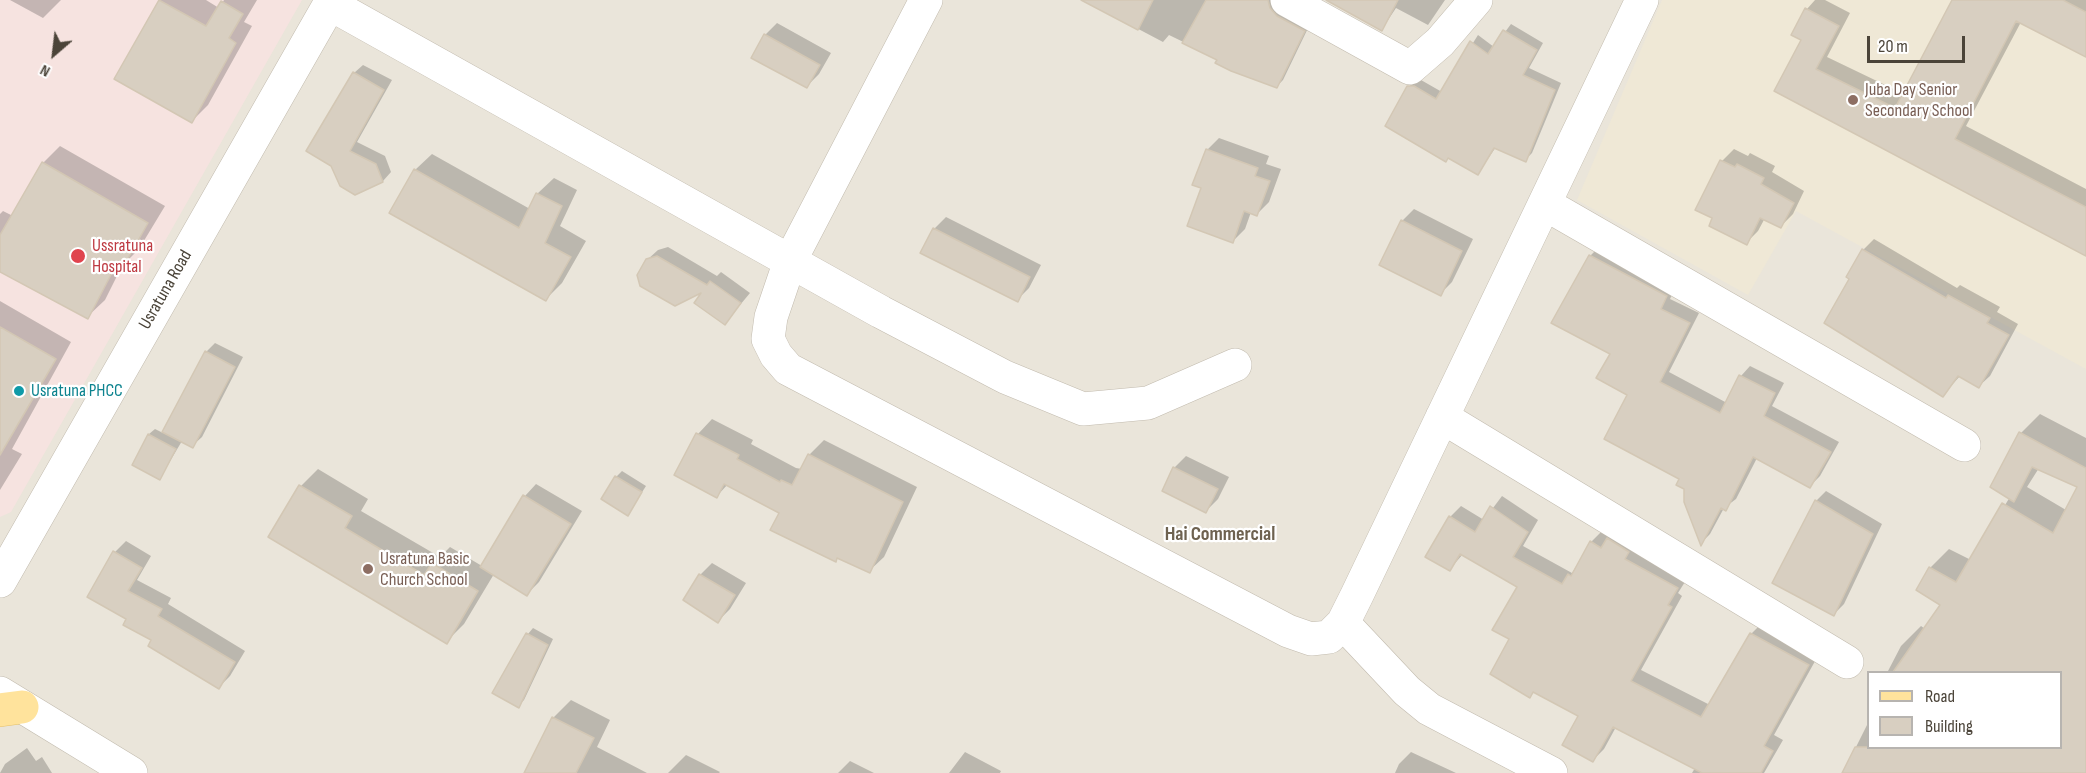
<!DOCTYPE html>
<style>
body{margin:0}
#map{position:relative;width:2086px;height:773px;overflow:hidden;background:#f6f3ec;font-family:"Sofia Sans Condensed",sans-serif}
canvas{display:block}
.legend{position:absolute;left:1867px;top:671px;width:195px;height:78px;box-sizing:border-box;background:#fff;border:2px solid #b7b4b0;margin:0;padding:8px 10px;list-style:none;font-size:18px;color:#4b4439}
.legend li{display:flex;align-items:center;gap:12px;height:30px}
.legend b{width:30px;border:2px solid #b7b4b0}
.north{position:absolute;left:24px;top:24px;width:60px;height:60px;-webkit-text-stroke:4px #fff;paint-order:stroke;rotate:208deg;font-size:16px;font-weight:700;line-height:24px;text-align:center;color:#4b4439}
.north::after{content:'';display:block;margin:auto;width:21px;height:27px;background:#4b4439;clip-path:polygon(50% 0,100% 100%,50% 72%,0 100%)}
.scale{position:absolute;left:1867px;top:36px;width:98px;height:27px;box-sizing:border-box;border:3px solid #4b4439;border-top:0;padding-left:8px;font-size:18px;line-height:21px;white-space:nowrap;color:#4b4439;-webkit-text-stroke:4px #fff;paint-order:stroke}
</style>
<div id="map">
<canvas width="2086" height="773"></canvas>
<ul class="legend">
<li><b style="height:8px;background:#ffe39c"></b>Road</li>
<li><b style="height:16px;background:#d8cfc1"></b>Building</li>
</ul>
<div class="north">N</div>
<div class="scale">20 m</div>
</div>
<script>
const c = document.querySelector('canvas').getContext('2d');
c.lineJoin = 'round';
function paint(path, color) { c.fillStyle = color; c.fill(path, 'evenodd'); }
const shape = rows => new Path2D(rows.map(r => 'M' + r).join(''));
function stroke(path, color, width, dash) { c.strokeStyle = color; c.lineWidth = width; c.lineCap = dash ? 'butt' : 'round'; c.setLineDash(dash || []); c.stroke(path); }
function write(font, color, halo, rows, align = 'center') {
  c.font = font + ' "Sofia Sans Condensed",sans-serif'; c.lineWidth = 4.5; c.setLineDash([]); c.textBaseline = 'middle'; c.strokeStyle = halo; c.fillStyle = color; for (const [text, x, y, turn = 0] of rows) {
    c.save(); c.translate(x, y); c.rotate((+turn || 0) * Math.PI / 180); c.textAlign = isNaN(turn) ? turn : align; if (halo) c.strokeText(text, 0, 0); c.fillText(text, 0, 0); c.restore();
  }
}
const residential = shape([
 [0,0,2086,0,2086,773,0,773],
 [1868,672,2060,672,2060,748,1868,748]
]);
const education = shape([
 [1662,0,2086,0,2086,369,1796,211,1748,295,1577,200]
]);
const medical = shape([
 [0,0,302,0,11,512,0,517]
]);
const shadow = shape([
 [10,0,61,0,43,18],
 [160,0,206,0,219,8,224,0,257,0,244,22,252,26,208,105,192,121,116,79],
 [1094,0,1275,0,1310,24,1283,80,1276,87,1169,35,1163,42,1091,4],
 [1336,0,1445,0,1428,25,1396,8,1382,29],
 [1815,0,1825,0,1850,13,1827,57,1904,94,1953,0,2086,0,2086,56,2021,22,1966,126,2086,189,2086,254,1776,90,1803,39,1793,34,1807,9],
 [777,23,831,53,819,74,807,86,765,35],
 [1511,24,1543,43,1529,68,1561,83,1532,153,1525,160,1496,147,1478,173,1409,87,1416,79,1421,80,1442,92,1478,35,1494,47],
 [363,65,392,80,357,142,385,156,391,172,383,181,355,193,341,185,354,73],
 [1219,138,1269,156,1266,164,1281,169,1269,202,1257,214,1251,212,1245,229,1233,241,1207,150],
 [60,146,165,206,139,249,122,266,105,300,87,317,0,271,0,214,3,211,13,216,43,163],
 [1734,149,1748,156,1750,153,1775,166,1772,172,1804,191,1793,214,1781,226,1765,218,1758,231,1746,243,1715,218,1698,209,1722,161],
 [432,154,530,209,537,194,554,178,577,190,560,226,586,241,562,283,546,299,415,170],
 [1414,209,1473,239,1452,282,1440,294,1402,221],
 [946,217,1041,265,1029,288,1017,300,922,252,934,229],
 [1874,239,1957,288,1960,285,2000,307,1997,312,2018,324,1990,376,1979,386,1960,376,1943,395,1851,278,1863,250],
 [1600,246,1676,286,1670,299,1699,313,1669,372,1727,403,1741,376,1750,366,1784,383,1772,406,1839,442,1820,476,1810,486,1757,458,1736,499,1724,508,1710,534,1701,543,1681,478,1629,394,1612,354,1590,256],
 [668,247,717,276,721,272,750,293,725,323,705,289,647,260,658,250],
 [0,301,71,342,12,449,22,454,0,490],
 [215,343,243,357,202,437,192,446,182,441,160,478,134,464,149,434,155,429,163,433,206,352],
 [2040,414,2086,438,2086,773,1843,773,1868,723,1868,748,2060,748,2060,672,1888,671,1901,646,1921,626,1925,629,1942,604,1930,568,1949,549,1971,560,2010,497,2021,433],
 [2039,468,2079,487,2066,510,2027,487],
 [712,419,753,440,751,444,796,468,802,469,809,455,824,440,917,487,884,557,869,571,838,557,835,560,781,513,728,484,717,496,676,475,698,434],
 [1186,456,1229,477,1218,499,1206,511,1174,468],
 [318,469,368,499,361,511,440,557,450,547,482,566,525,496,536,484,582,511,539,582,527,594,494,574,464,624,446,642,270,536,301,486],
 [622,471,646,486,628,514,616,477],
 [1826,491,1882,524,1844,604,1834,614,1816,501],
 [1502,496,1538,520,1523,546,1572,573,1591,542,1602,531,1688,577,1678,593,1682,596,1641,670,1710,705,1751,634,1762,623,1819,654,1774,735,1783,740,1764,773,1692,773,1695,768,1616,727,1604,749,1593,760,1580,715,1535,691,1530,697,1511,639,1519,586,1463,554,1450,569,1450,517,1461,506,1484,520],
 [126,541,151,556,137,580,171,598,168,604,245,651,230,676,219,687,128,619,115,552],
 [712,563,746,583,730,609,718,621,685,600,701,574],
 [533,628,553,639,524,700,518,706,528,634],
 [571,700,610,720,597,747,647,773,527,773,553,718],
 [27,748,36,761,42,757,52,773,0,773,5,764],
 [965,752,1001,771,1000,773,949,773],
 [1411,752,1456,773,1395,773,1399,764],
 [686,755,720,772,719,773,668,773],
 [850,761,874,773,838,773]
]);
const building = shape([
 [159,0,206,26,221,1,243,14,229,38,236,43,192,123,114,79,159,0],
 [1081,0,1153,0,1138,30,1081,0],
 [1206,0,1268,0,1270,8,1277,16,1305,31,1277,88,1231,71,1215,63,1217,60,1182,43,1206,0],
 [1326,0,1398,0,1382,31,1326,0],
 [1952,0,2063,0,2086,12,2086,57,2016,21,1955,139,2086,207,2086,256,1774,91,1801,40,1791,35,1805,8,1839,26,1816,69,1895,108,1952,0],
 [1503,30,1537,50,1523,75,1555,90,1526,162,1494,148,1478,175,1448,158,1446,162,1385,126,1407,86,1414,86,1436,99,1470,41,1488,54,1503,30],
 [764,34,820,65,807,88,751,58,764,34],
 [353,72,384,90,350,151,376,164,383,182,355,195,340,186,331,166,306,151,353,72],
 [1206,149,1258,168,1255,176,1270,181,1257,216,1244,211,1233,243,1187,226,1201,188,1192,185,1206,149],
 [1720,160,1735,167,1737,164,1764,178,1761,184,1794,203,1781,228,1760,218,1747,245,1709,226,1712,218,1695,210,1720,160],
 [42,162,148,223,122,269,116,265,88,319,0,272,0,235,42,162],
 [414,169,519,228,536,193,562,206,545,243,571,257,546,301,389,213,414,169],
 [1401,220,1462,251,1441,296,1379,265,1401,220],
 [933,228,1030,277,1018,302,920,253,933,228],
 [1862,249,1946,298,1948,295,1990,318,1987,323,2009,335,1979,388,1958,376,1943,397,1824,323,1849,279,1846,277,1862,249],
 [1589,255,1667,296,1661,309,1690,323,1660,382,1720,413,1739,375,1775,393,1764,416,1831,452,1810,488,1753,457,1726,511,1721,508,1701,546,1684,502,1684,489,1676,485,1679,479,1604,439,1627,395,1596,378,1610,354,1551,323,1589,255],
 [657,256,707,285,710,281,741,303,725,325,694,303,701,293,675,306,640,286,637,275,646,259,657,256],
 [0,327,56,359,0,455,0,327],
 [205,351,235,367,193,448,162,432,205,351],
 [2019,432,2086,468,2086,773,1842,773,1855,747,2061,747,2061,672,1893,672,1940,605,1916,590,1929,567,1956,582,2002,503,2053,533,2077,487,2032,467,2014,502,1990,487,2019,432],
 [696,433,739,455,737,459,780,482,781,480,792,485,808,454,903,502,870,573,837,558,836,562,770,530,779,513,724,484,717,498,674,475,696,433],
 [148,434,176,449,160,480,132,465,148,434],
 [1173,467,1218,489,1206,513,1162,491,1173,467],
 [615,476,642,492,628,516,601,499,615,476],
 [299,485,352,516,345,528,424,575,432,563,478,591,447,644,268,537,299,485],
 [523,495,571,524,527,596,480,567,523,495],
 [1815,500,1873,534,1834,616,1772,583,1815,500],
 [1490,506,1528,532,1513,557,1562,584,1568,574,1571,576,1590,541,1601,548,1607,538,1629,552,1625,559,1678,588,1668,605,1672,607,1631,681,1701,717,1750,633,1809,665,1764,746,1773,751,1761,773,1702,773,1613,727,1593,762,1562,745,1578,716,1533,692,1530,698,1490,674,1509,639,1492,630,1517,587,1460,554,1450,571,1425,557,1449,516,1475,532,1490,506],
 [113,551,142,568,128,591,162,609,158,616,235,662,219,689,148,646,151,640,123,625,126,619,87,597,113,551],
 [699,574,735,595,718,623,683,600,699,574],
 [526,633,548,645,519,708,492,693,526,633],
 [552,717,594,738,576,773,524,773,552,717]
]);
const minor = shape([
 [926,0,790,261,771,317,768,339,776,355,788,369,1288,631,1311,639,1329,637,1343,623,1357,595,1642,0],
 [1287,0,1410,68,1440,42,1476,0],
 [330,4,881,312,1005,377,1083,409,1148,403,1235,365],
 [1545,204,1964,445],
 [1442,417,1847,662],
 [0,581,332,0],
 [1343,623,1407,691,1429,709,1551,773],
 [0,693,131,773]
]);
const major = shape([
 [0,710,22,707]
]);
const markers = [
 [1853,100,6,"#8d6e63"],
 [78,256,8,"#e0444e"],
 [19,391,6,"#0f9aa8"],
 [368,569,6,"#8d6e63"]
];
const educationNames = [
 ["Juba Day Senior",1865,90],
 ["Secondary School",1865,111],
 ["Usratuna Basic",380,559],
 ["Church School",380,580]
];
const healthNames = [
 ["Ussratuna",92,246],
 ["Hospital",92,267]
];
const streetNames = [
 ["Usratuna Road",166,290,-60]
];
const cultureNames = [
 ["Usratuna PHCC",31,391]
];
const neighbourhoodNames = [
 ["Hai Commercial",1220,535]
];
paint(residential, '#eae5da');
paint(education, '#efe8d6');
paint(medical, '#f6e3e0');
paint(shadow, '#0003');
paint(building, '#d8cfc1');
stroke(building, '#d3c7b4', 1.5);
stroke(minor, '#c2bbae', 34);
stroke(major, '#e6c16a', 34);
stroke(minor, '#fff', 33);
stroke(major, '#ffe39c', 33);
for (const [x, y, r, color] of markers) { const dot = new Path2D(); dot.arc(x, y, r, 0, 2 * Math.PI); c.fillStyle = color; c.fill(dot); stroke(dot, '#fff', 2); }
write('18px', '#785e54', '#fff', educationNames, 'left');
write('18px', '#be3a42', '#fff', healthNames, 'left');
write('18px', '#4b4439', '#fff', streetNames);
write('18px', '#0d838f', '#fff', cultureNames, 'left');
write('bold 20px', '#6e6250', '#fff', neighbourhoodNames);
</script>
